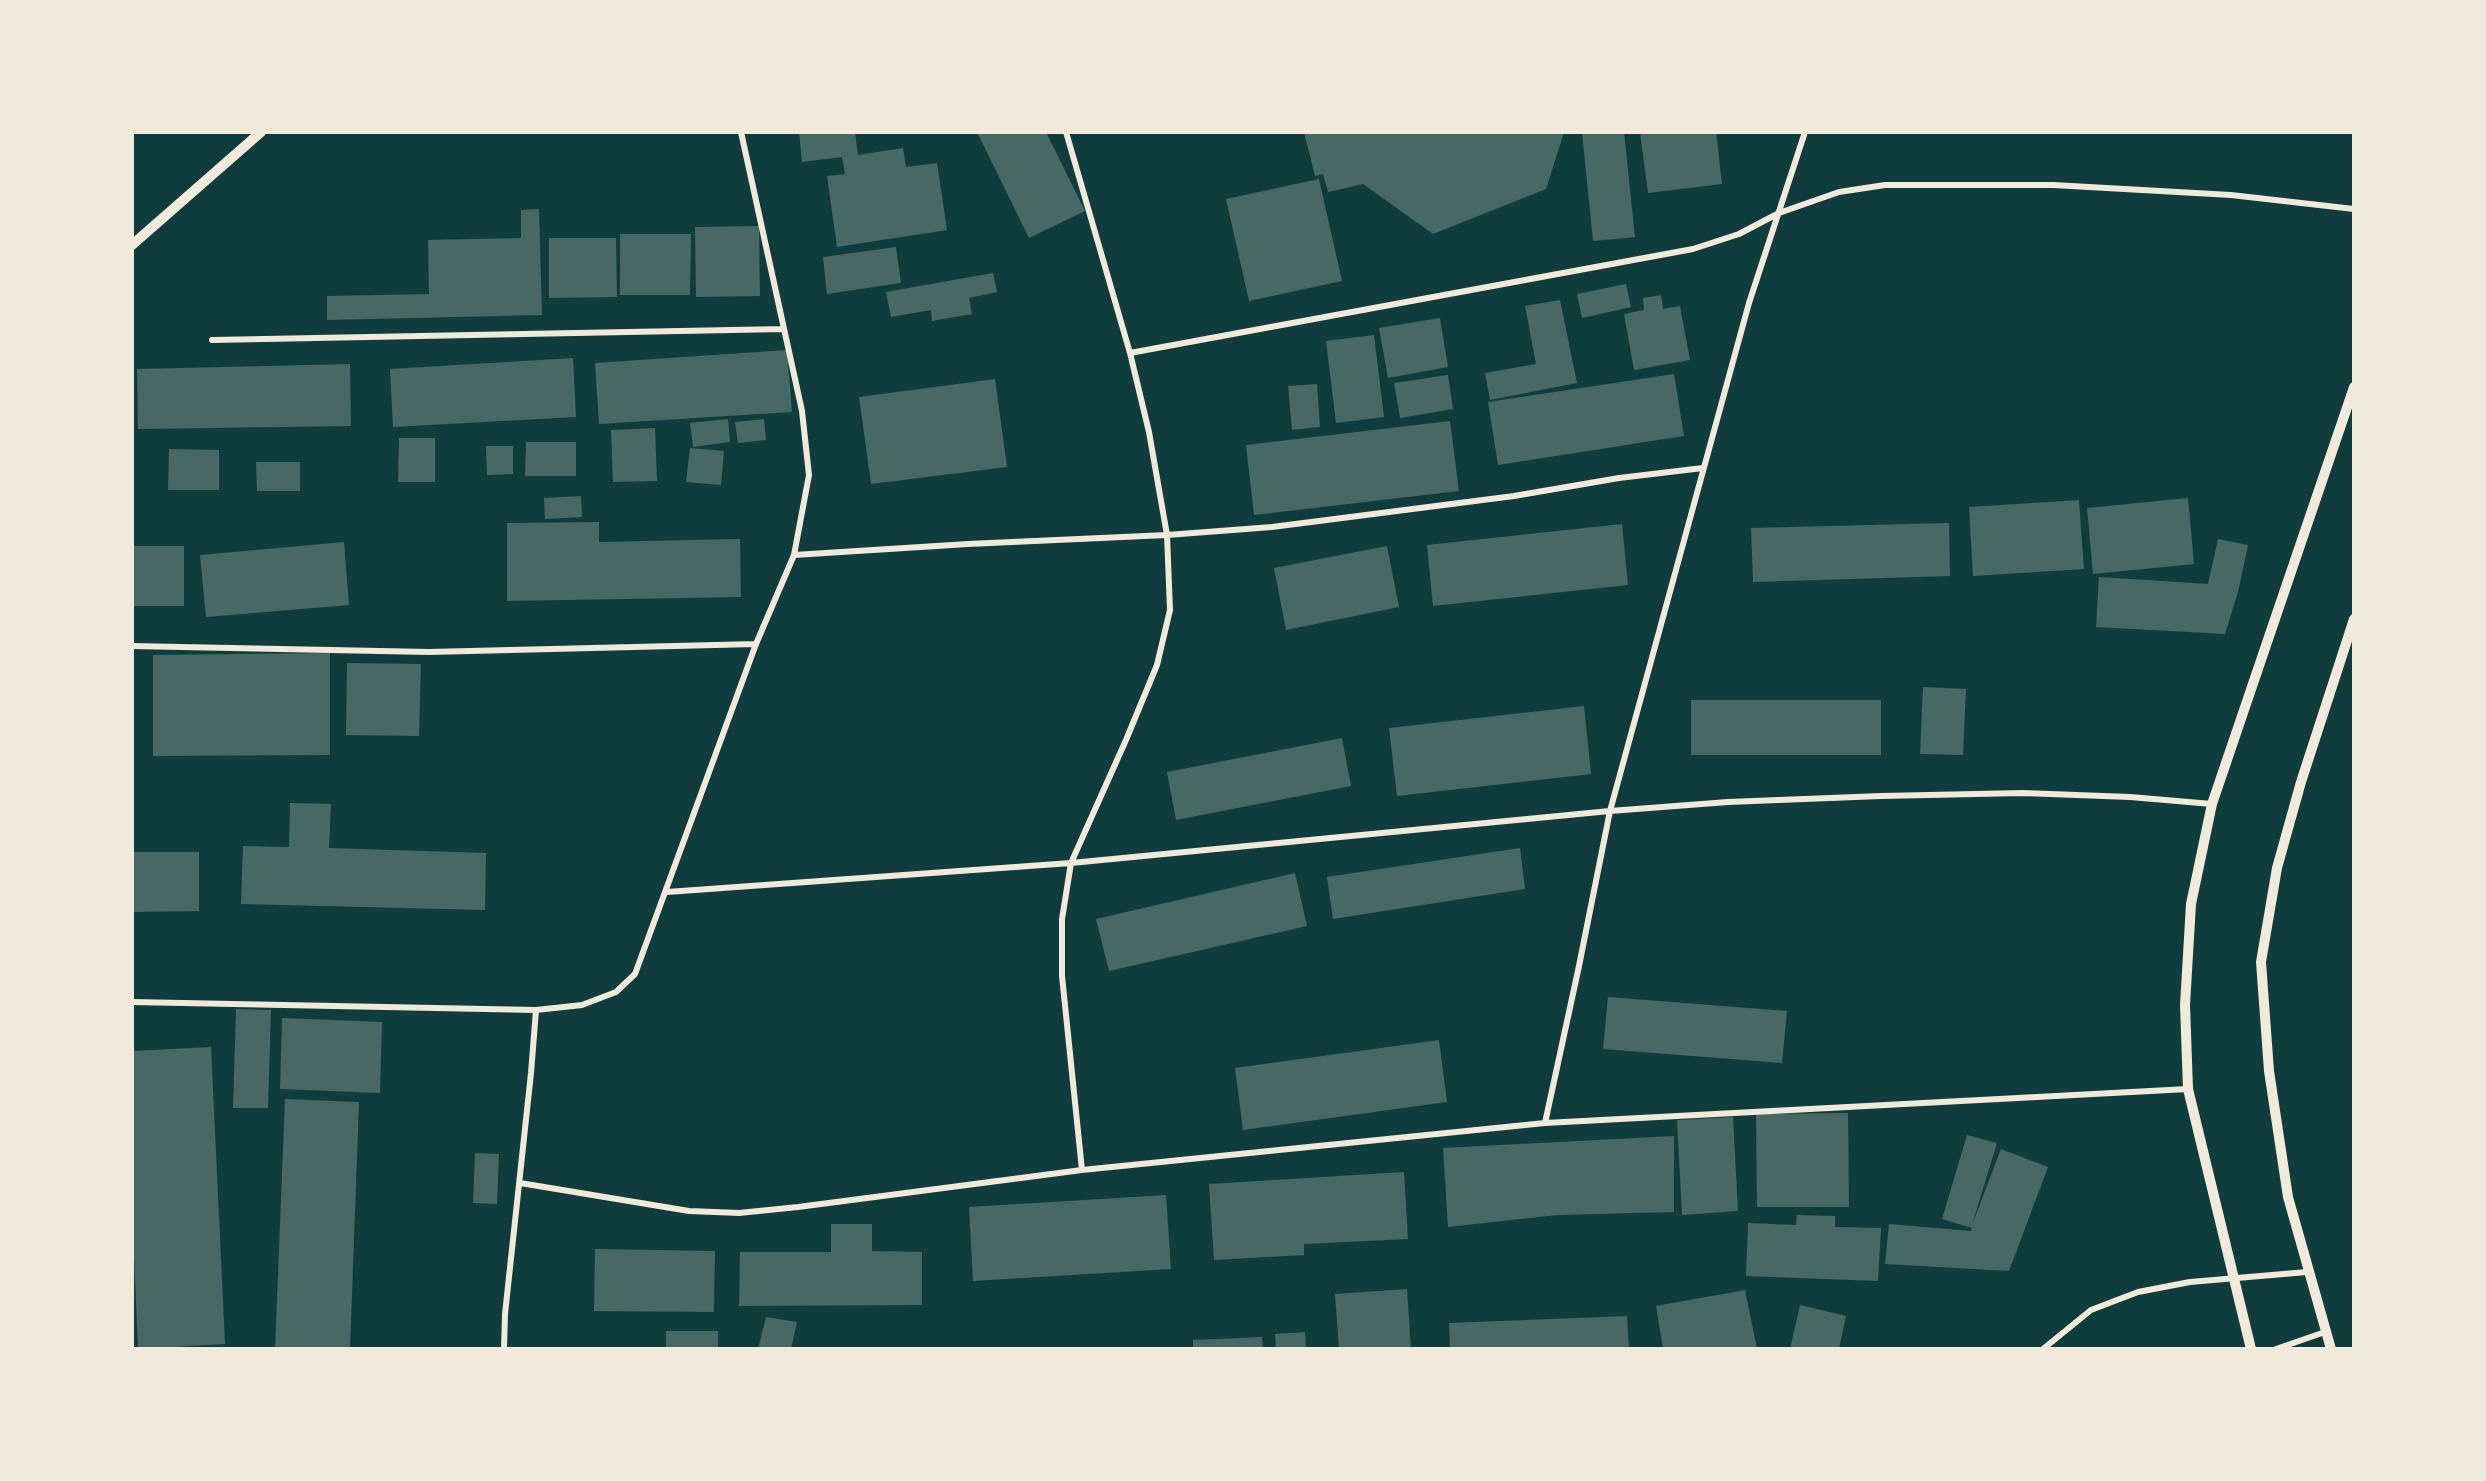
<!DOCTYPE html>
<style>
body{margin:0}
#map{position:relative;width:2486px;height:1481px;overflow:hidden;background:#0f3d3e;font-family:"Work Sans",sans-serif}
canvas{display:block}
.frame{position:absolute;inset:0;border:134px solid #f1e9da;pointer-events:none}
</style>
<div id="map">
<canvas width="2486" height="1481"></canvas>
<div class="frame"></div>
</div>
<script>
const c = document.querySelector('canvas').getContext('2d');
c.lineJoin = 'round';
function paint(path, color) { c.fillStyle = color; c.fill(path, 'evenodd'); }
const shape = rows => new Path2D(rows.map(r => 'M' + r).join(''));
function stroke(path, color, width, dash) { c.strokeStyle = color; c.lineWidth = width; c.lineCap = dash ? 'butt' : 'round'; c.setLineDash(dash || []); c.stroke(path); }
const building = shape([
 [799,132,855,132,858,155,903,148,906,167,937,163,947,230,837,247,827,176,845,174,842,157,802,162],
 [977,132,1046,132,1085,211,1029,238],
 [1304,132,1564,132,1546,189,1433,234,1363,184,1328,192,1323,174,1315,176],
 [1582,132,1624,132,1635,237,1593,241],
 [1640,132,1716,132,1722,184,1648,193],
 [1319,179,1342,281,1249,301,1226,199],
 [539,209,542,315,327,320,327,296,429,294,428,240,521,238,521,210],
 [759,226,760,296,696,297,695,227],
 [620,234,691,234,690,295,620,295],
 [549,238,616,238,617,297,549,298],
 [896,247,901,283,827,294,823,257],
 [993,273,997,292,969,298,972,314,932,321,931,310,891,317,886,292],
 [1626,284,1631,307,1582,318,1577,294],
 [1661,295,1663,309,1680,306,1690,360,1634,370,1624,314,1644,310,1643,298],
 [1560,300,1577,383,1490,400,1485,373,1536,364,1525,306],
 [1440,318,1448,367,1388,378,1379,328],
 [1374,335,1384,417,1336,423,1326,341],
 [787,350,792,412,599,424,595,363],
 [573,358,576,417,393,427,390,369],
 [350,364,351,426,138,429,137,369],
 [1674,374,1684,436,1498,465,1488,402],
 [1448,375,1453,409,1400,418,1394,383],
 [995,379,1007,467,871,484,859,397],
 [1317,384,1320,427,1292,430,1288,386],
 [728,419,730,442,693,447,690,423],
 [764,419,766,440,738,443,735,422],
 [1450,421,1459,491,1254,515,1246,445],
 [655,428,657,481,613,482,611,430],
 [399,438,435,438,435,482,398,482],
 [526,442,576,442,576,476,525,476],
 [486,446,513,446,513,474,487,475],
 [690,448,724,451,721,485,686,482],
 [169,449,219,450,219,490,168,490],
 [256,462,300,462,300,491,257,491],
 [581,496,582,517,545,519,544,498],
 [2188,498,2194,564,2093,574,2087,508],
 [2079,500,2084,569,1973,576,1969,507],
 [599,522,599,542,740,539,741,597,507,601,507,523],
 [1949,523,1950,576,1753,582,1751,528],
 [1622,524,1628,585,1433,606,1427,545],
 [2218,539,2248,545,2238,592,2225,634,2096,627,2099,577,2208,584],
 [344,542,349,605,206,617,200,555],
 [132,546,184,546,184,606,132,606],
 [1387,546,1399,607,1286,630,1274,568],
 [330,653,330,755,153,756,153,655],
 [347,663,421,664,419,736,346,735],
 [1923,687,1966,689,1963,755,1920,754],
 [1691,700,1881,700,1881,755,1691,755],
 [1584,706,1591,774,1397,796,1389,728],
 [1342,738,1351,786,1176,820,1167,772],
 [290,803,331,804,329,848,486,853,485,910,241,904,243,846,289,847],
 [1520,848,1525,889,1333,919,1327,877],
 [132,852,199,852,199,911,132,912],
 [1295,873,1307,926,1109,971,1096,919],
 [1608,997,1787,1011,1782,1063,1603,1049],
 [236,1009,271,1010,268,1108,233,1108],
 [282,1018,382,1022,380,1093,280,1089],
 [1439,1040,1447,1102,1243,1130,1235,1068],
 [211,1047,225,1344,138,1349,132,1208,132,1051],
 [285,1099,359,1102,350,1349,275,1349],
 [1848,1113,1849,1207,1757,1207,1756,1114],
 [1733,1117,1738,1211,1682,1215,1677,1120],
 [1967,1135,1997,1143,1972,1225,2001,1149,2048,1167,2009,1271,1885,1264,1889,1224,1971,1231,1972,1228,1942,1219],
 [1674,1136,1674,1212,1557,1215,1448,1227,1443,1148],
 [475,1153,499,1154,497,1204,473,1203],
 [1404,1172,1408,1239,1304,1244,1304,1255,1214,1260,1209,1184],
 [1166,1195,1171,1269,973,1281,969,1207],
 [1797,1215,1835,1216,1835,1227,1881,1228,1878,1281,1746,1276,1748,1223,1796,1225],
 [831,1224,872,1224,872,1251,922,1252,922,1305,739,1306,740,1252,831,1252],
 [595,1249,715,1251,714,1312,594,1311],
 [1407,1289,1411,1349,1339,1349,1335,1294],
 [1745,1290,1757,1349,1663,1349,1656,1306],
 [1800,1305,1846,1316,1839,1349,1790,1349],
 [1627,1316,1629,1349,1450,1349,1449,1323],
 [766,1317,797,1322,791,1349,758,1349],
 [666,1331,718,1331,718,1349,666,1349],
 [1305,1332,1306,1349,1276,1349,1275,1334],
 [1262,1337,1263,1349,1193,1349,1193,1340]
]);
const minor = shape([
 [1066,132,1130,353,1149,432,1167,535,1170,610,1157,665,1126,740,1071,863,1062,919,1062,976,1082,1170],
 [212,340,784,329],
 [1130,353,1693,249,1739,234,1779,213,1839,192,1885,185,2053,185,2231,195,2354,209],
 [794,555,968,544,1167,535,1272,527,1514,496,1619,478,1703,468],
 [132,646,429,652,756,644],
 [667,892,1071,863,1610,811,1728,802,1881,796,2023,793,2130,797,2212,804],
 [132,1002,536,1010,531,1073,505,1314,504,1349],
 [536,1010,582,1005,616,992,635,974,756,644,794,555,809,475,802,411,741,132],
 [1545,1123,1579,966,1610,811,1749,303,1805,132],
 [520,1183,689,1211,739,1213,798,1207,1082,1170,1545,1123,2188,1089],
 [2043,1349,2091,1310,2138,1292,2190,1282,2307,1272],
 [2276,1349,2325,1332]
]);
const tertiary = shape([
 [132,245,261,132],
 [2251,1349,2188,1089,2185,1005,2191,904,2212,804,2354,387],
 [2331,1349,2288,1197,2269,1071,2261,962,2277,868,2301,782,2354,619]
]);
paint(building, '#486865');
stroke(minor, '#f1e9da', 6);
stroke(tertiary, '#f1e9da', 10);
</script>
